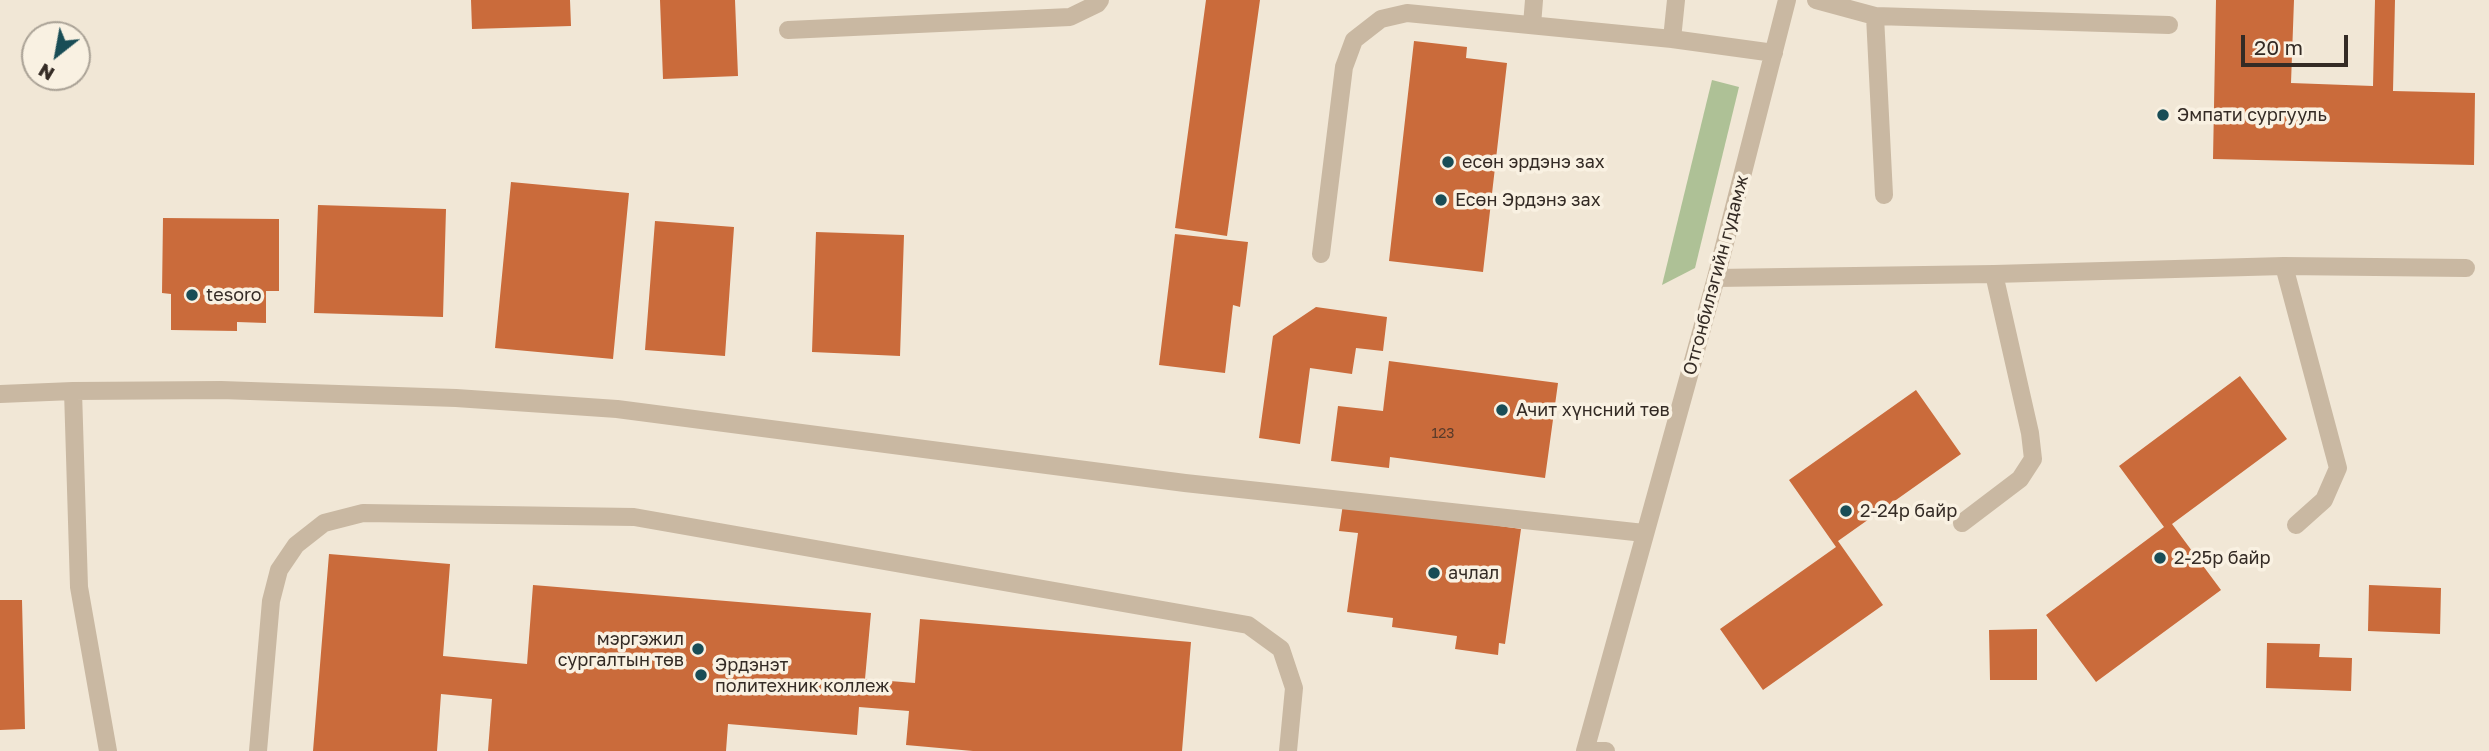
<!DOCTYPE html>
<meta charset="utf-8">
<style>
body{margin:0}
#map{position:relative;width:2489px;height:751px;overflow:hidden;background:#f1e7d6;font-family:"Golos Text",sans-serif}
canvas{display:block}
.north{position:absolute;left:21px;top:21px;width:70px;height:70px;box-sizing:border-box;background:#f9f1e2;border:2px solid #aaa296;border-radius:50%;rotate:211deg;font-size:19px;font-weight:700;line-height:28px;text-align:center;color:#342b25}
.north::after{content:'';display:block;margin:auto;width:24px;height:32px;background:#194d56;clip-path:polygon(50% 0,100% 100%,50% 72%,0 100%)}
.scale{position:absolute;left:2241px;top:35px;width:107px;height:32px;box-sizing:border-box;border:4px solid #342b25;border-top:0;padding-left:9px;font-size:21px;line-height:24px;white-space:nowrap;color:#342b25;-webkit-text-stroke:5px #f9f1e2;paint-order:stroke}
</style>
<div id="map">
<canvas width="2489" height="751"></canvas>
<div class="north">N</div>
<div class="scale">20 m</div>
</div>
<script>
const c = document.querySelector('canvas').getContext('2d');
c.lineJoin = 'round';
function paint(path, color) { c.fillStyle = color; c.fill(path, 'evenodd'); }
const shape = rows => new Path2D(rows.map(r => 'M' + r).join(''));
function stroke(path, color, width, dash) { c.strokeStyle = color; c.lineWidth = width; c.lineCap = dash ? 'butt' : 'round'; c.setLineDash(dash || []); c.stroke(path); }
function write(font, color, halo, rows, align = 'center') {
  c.font = font + ' "Golos Text",sans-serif'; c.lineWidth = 7; c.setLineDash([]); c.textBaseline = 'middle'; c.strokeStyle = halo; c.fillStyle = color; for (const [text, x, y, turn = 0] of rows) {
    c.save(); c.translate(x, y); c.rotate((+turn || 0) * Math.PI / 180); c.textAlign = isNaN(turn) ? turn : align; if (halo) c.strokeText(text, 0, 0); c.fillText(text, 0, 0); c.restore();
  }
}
const green = shape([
 [1712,80,1739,87,1695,268,1662,285]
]);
const building = shape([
 [471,0,570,0,571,26,472,29],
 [660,0,735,0,738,76,663,79],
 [1206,0,1260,0,1227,236,1175,228],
 [2216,0,2294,0,2291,83,2373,86,2375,0,2395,0,2393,91,2475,93,2474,165,2213,159],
 [1414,41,1467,47,1466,58,1507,63,1483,272,1389,261],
 [511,182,629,193,613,359,495,348],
 [318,205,446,209,443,317,314,313],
 [163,218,279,219,279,291,266,291,266,323,237,322,237,331,171,330,171,294,162,293],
 [655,221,734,227,725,356,645,350],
 [816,232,904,235,900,356,812,352],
 [1175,234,1248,242,1240,307,1233,305,1225,373,1159,365],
 [1316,307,1387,317,1383,351,1356,348,1352,374,1310,368,1300,444,1259,438,1273,336],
 [1389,361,1558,383,1545,478,1390,457,1389,468,1331,461,1338,406,1383,411],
 [2240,376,2287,439,2172,524,2221,590,2096,682,2046,615,2164,527,2119,466],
 [1916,390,1961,454,1838,541,1883,605,1763,690,1720,629,1836,547,1789,480],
 [1343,504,1521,529,1505,644,1499,643,1498,655,1455,649,1457,636,1392,627,1393,618,1347,612,1358,533,1339,531],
 [329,554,450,564,443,656,527,664,533,585,871,613,865,679,915,683,920,619,1191,642,1182,751,973,751,906,745,909,711,859,707,857,735,728,724,726,751,488,751,492,699,441,694,437,751,313,751],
 [2369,585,2441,588,2440,634,2368,631],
 [0,600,22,600,25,729,0,730],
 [2037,629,2037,680,1990,680,1989,630],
 [2267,643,2320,644,2319,657,2352,658,2351,691,2266,688]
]);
const minor = shape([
 [1816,0,1875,16,2169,25],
 [1875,16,1884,195],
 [1532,25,1534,0],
 [788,30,1070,17,1097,4,1100,0],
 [1672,39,1676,0],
 [1321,254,1344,67,1354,40,1381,19,1407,13,1672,39,1774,53],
 [2284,266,2338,468,2324,500,2296,525],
 [1716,278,1994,274,2284,266,2466,268],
 [73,391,79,587,108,751],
 [0,394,73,391,221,390,456,398,617,409,1185,483,1644,533],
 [1962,523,2020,479,2033,459,2030,433,1994,274],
 [258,751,271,601,279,570,296,545,324,523,363,513,634,517,1248,625,1281,649,1294,688,1288,751],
 [1585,751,1716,278,1787,0],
 [1585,751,1606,751]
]);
const markers = [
 [2163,115,7,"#194d56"],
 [1448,162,7,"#194d56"],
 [1441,200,7,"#194d56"],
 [192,295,7,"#194d56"],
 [1502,410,7,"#194d56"],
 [1846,511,7,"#194d56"],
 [2160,558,7,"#194d56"],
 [1434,573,7,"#194d56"],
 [698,649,7,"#194d56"],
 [701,675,7,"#194d56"]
];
const numberNames = [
 ["123",1443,434]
];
const poiNames = [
 ["Эмпати сургууль",2177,115],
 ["есөн эрдэнэ зах",1462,162],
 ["Есөн Эрдэнэ зах",1455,200],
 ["tesoro",206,295],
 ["Ачит хүнсний төв",1516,410],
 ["2-24р байр",1860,511],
 ["2-25р байр",2174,558],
 ["ачлал",1448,573],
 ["мэргэжил",684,639,"right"],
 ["сургалтын төв",684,660,"right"],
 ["Эрдэнэт",715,665],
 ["политехник коллеж",715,686]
];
const streetNames = [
 ["Отгонбилэгийн гудамж",1716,275,-75]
];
paint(green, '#aec196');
paint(building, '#ca6b3b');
stroke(minor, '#c9b8a2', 18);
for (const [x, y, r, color] of markers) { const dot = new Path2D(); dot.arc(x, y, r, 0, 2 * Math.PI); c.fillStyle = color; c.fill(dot); stroke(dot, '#f9f1e2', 2.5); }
write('14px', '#5a3b2a', null, numberNames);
write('18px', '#342b25', '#f9f1e2', poiNames, 'left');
write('18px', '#342b25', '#f9f1e2', streetNames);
</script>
